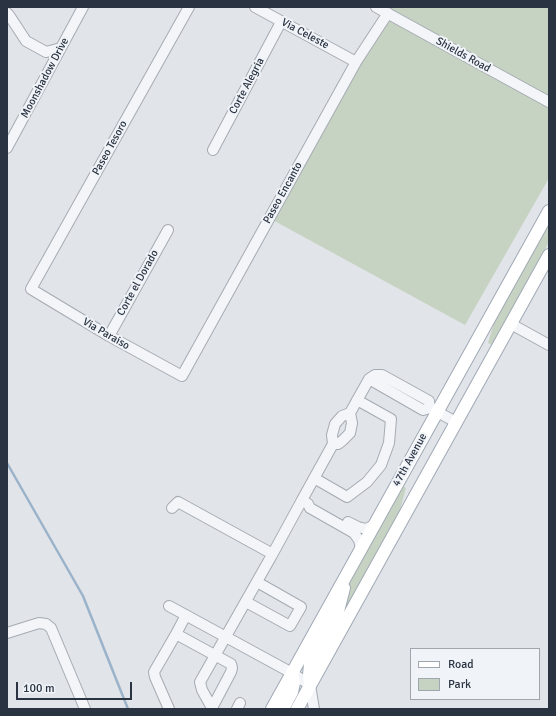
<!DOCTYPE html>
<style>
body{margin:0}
#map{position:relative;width:556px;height:716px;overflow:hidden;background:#e1e4e9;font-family:Signika,sans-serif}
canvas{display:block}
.frame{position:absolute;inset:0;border:8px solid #293341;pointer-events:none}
.legend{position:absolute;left:410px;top:648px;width:130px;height:52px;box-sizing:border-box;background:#f0f3f7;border:1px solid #a0a6ae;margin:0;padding:5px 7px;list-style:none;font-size:12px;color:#293341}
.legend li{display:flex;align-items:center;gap:8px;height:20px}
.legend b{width:20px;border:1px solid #a0a6ae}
.scale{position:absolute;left:16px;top:682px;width:116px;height:18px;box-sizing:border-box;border:2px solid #293341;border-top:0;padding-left:5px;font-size:12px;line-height:14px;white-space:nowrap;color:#293341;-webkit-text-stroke:3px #f0f3f7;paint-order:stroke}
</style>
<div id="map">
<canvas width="556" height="716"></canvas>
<div class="frame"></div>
<ul class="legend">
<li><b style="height:5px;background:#fff"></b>Road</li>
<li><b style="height:11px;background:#c7d3c2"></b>Park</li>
</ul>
<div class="scale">100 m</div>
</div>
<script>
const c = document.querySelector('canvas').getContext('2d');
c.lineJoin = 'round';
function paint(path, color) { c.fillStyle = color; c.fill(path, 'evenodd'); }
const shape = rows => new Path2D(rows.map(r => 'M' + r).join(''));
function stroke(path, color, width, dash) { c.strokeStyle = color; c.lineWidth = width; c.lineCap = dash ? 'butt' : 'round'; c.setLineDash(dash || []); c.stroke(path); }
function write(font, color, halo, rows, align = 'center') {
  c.font = font + ' Signika,sans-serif'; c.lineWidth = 4; c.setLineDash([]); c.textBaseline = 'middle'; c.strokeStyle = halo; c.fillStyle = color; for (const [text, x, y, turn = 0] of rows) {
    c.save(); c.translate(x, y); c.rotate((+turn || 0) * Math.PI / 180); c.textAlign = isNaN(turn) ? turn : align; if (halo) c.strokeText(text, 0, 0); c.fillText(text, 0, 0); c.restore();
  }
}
const green = shape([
 [376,7,549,7,549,178,465,325,269,218,388,14],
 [549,224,549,242,492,345,488,343,494,323],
 [403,486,406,488,400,510,347,606,344,604,350,582]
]);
const stream = shape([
 [7,463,83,596,128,709]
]);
const minor = shape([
 [189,7,31,289,109,336,182,376,356,62,388,13],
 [255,7,356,62],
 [376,7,549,102],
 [7,13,9,15,26,41,46,52,61,48],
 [7,148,83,7],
 [213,150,281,22],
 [511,324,549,345],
 [109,336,168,230],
 [369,379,423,410,430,408,456,422],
 [333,444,338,444,342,441,350,433,352,423,350,413],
 [314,478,347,497,367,482,381,465,389,443,391,419,357,400],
 [302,500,333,444,332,435,335,424,342,416,350,413,369,379,375,375,382,375,429,401,430,408],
 [172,508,178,502,269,552,272,555,200,682,202,690,212,708],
 [348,522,358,527,366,529,374,525],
 [272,555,302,500,308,504,310,508,354,533,359,540,361,549],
 [246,602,290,626,301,607,257,582],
 [169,606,292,673,310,685,314,709],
 [7,633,39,623,46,624,51,628,85,709],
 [176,634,186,615],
 [169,709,155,677,154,672,176,634,231,664,232,668,231,672,212,708,213,709],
 [237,709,240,703]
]);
const major = shape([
 [310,684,309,675,310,664,337,615,344,588],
 [272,709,549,211],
 [283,709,292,692,294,683,292,673],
 [297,709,549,255]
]);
const streetNames = [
 ["Via Celeste",305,34,28],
 ["Shields Road",463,55,29],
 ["Moonshadow Drive",45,78,-62],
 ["Corte Alegria",247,86,-62],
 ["Paseo Tesoro",110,148,-61],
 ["Paseo Encanto",283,193,-61],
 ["Corte el Dorado",138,283,-61],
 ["Via Paraiso",106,334,30],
 ["47th Avenue",410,460,-61]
];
paint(green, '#c7d3c2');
stroke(stream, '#9bb3ca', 2.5);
stroke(minor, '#a6abb3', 12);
stroke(major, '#a0a9b5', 14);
stroke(minor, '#f3f5f8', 10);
stroke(major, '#fff', 12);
write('11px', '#293341', '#f0f3f7', streetNames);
</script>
